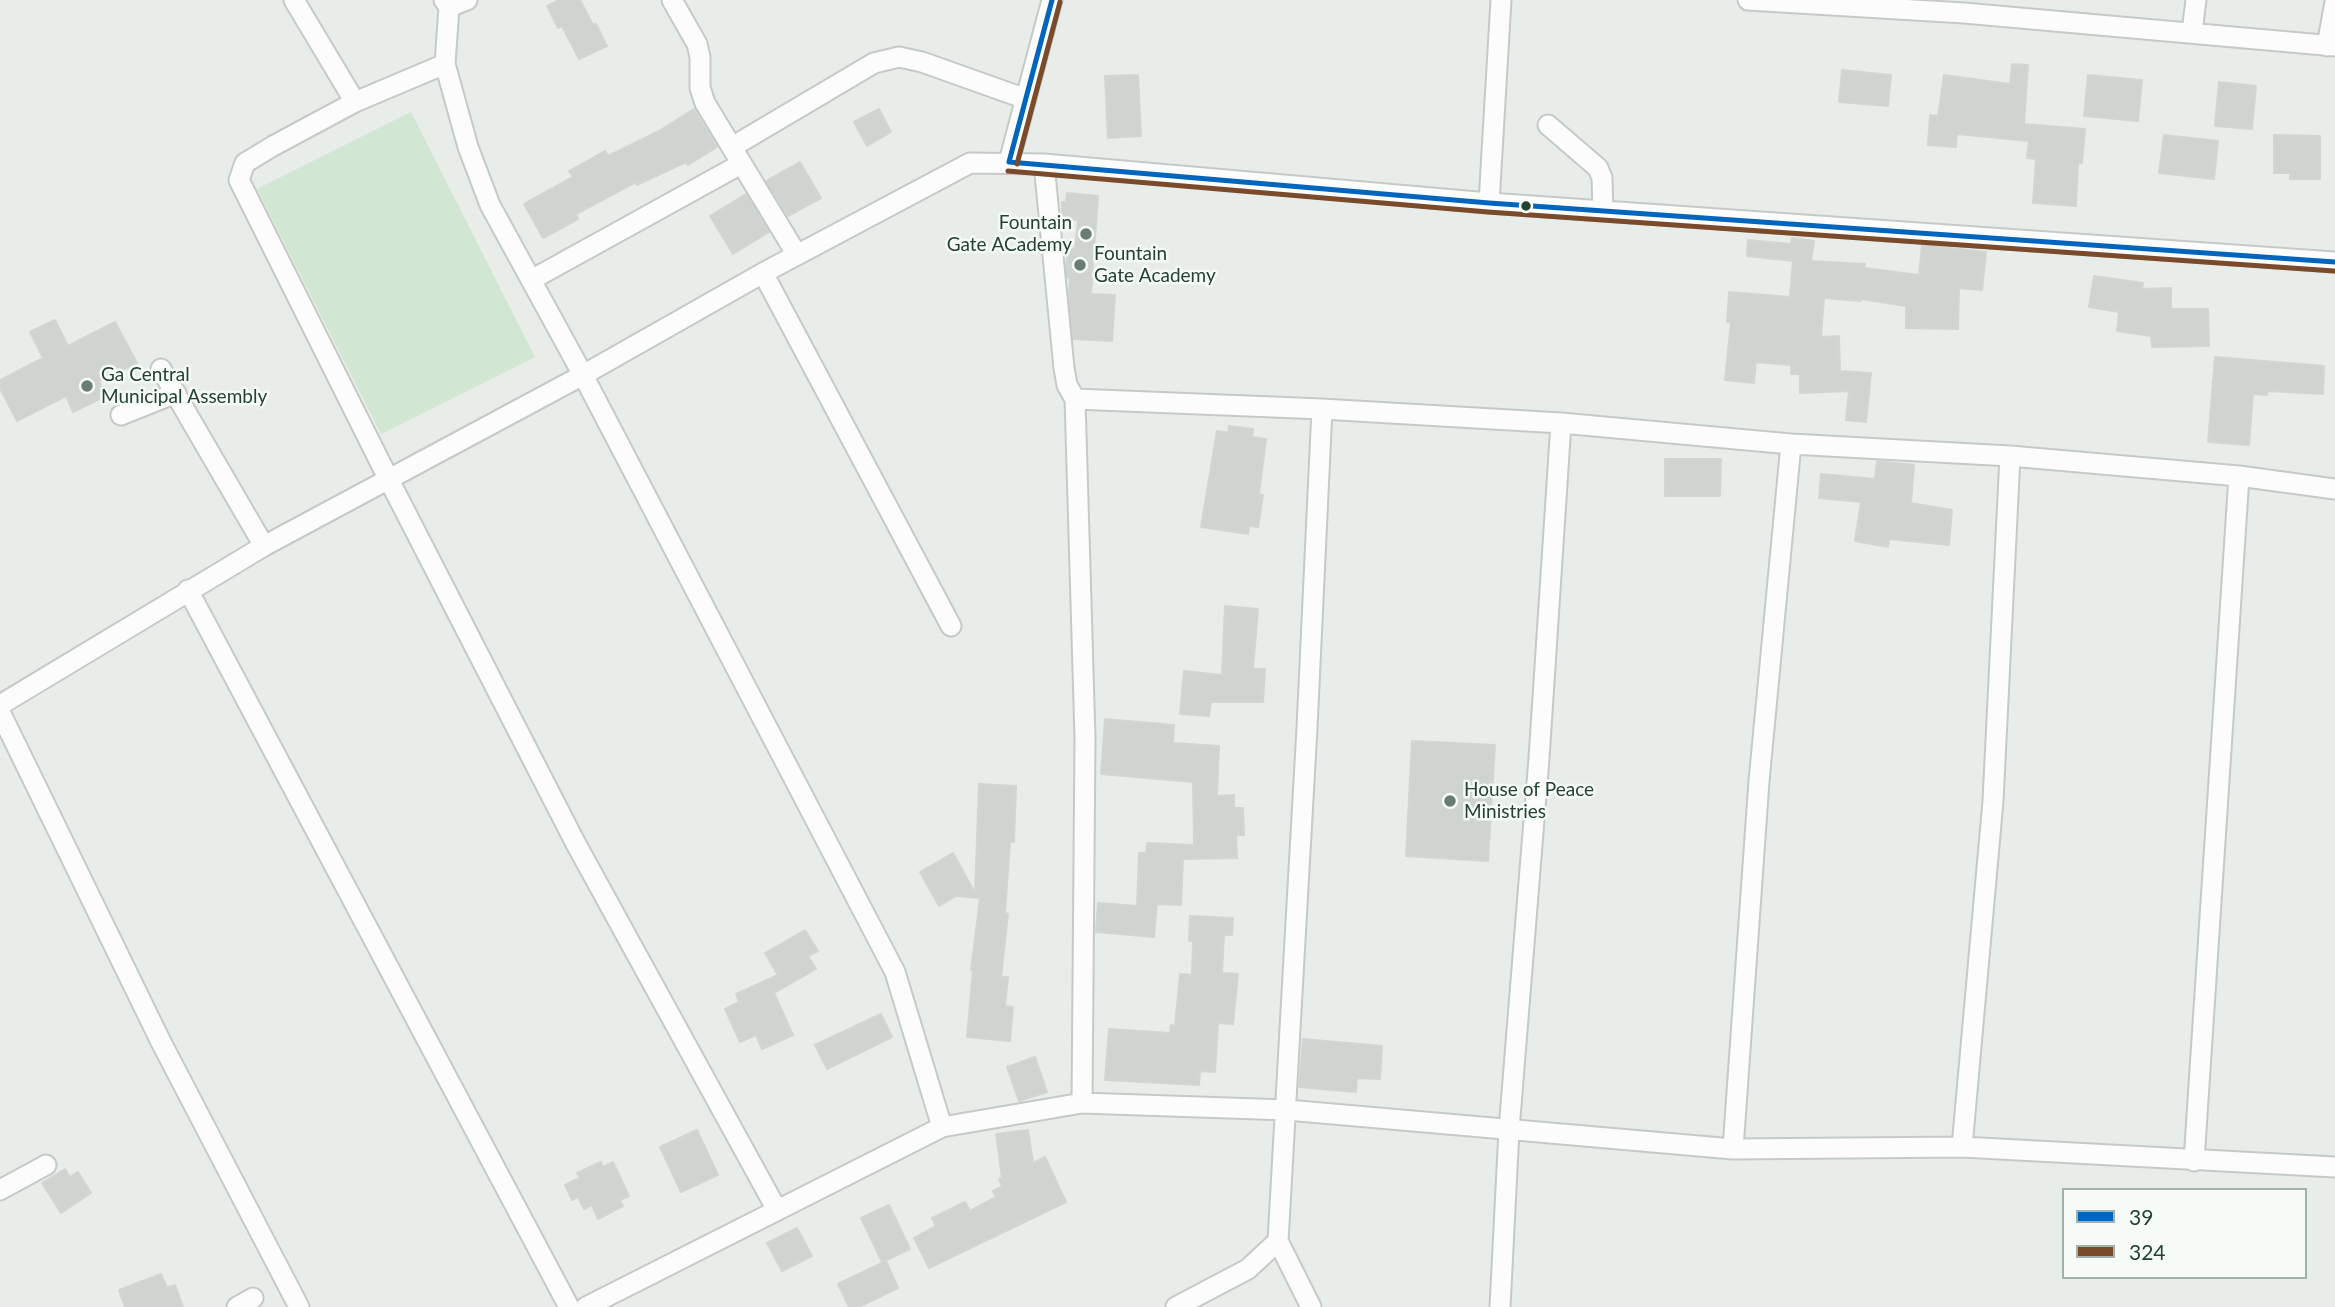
<!DOCTYPE html>
<style>
body{margin:0}
#map{position:relative;width:2335px;height:1307px;overflow:hidden;background:#e8edea;font-family:Lato,sans-serif}
canvas{display:block}
.legend{position:absolute;left:2062px;top:1188px;width:245px;height:91px;box-sizing:border-box;background:#f6fbf8;border:2px solid #a2b1a9;margin:0;padding:9px 12px;list-style:none;font-size:21px;color:#244133}
.legend li{display:flex;align-items:center;gap:14px;height:35px}
.legend b{width:35px;border:2px solid #a2b1a9}
</style>
<div id="map">
<canvas width="2335" height="1307"></canvas>
<ul class="legend">
<li><b style="height:9px;background:#0065bd"></b>39</li>
<li><b style="height:9px;background:#7a4b2a"></b>324</li>
</ul>
</div>
<script>
const c = document.querySelector('canvas').getContext('2d');
c.lineJoin = 'round';
function paint(path, color) { c.fillStyle = color; c.fill(path, 'evenodd'); }
const shape = rows => new Path2D(rows.map(r => 'M' + r).join(''));
function stroke(path, color, width, dash) { c.strokeStyle = color; c.lineWidth = width; c.lineCap = dash ? 'butt' : 'round'; c.setLineDash(dash || []); c.stroke(path); }
function write(font, color, halo, rows, align = 'center') {
  c.font = font + ' Lato,sans-serif'; c.lineWidth = 5; c.setLineDash([]); c.textBaseline = 'middle'; c.strokeStyle = halo; c.fillStyle = color; for (const [text, x, y, turn = 0] of rows) {
    c.save(); c.translate(x, y); c.rotate((+turn || 0) * Math.PI / 180); c.textAlign = isNaN(turn) ? turn : align; if (halo) c.strokeText(text, 0, 0); c.fillText(text, 0, 0); c.restore();
  }
}
const green = shape([
 [411,112,535,357,381,434,257,189]
]);
const building = shape([
 [559,0,580,0,593,25,596,24,607,46,579,59,562,26,558,28,547,6,559,0],
 [2012,64,2028,65,2024,124,2085,129,2082,163,2078,163,2076,206,2033,203,2036,159,2027,158,2029,141,1957,134,1956,147,1928,145,1930,115,1938,116,1944,75,2010,84,2012,64],
 [1842,70,1891,75,1888,106,1839,102,1842,70],
 [1138,75,1141,136,1108,138,1105,76,1138,75],
 [2088,75,2142,80,2138,121,2084,116,2088,75],
 [2219,82,2256,86,2252,129,2215,126,2219,82],
 [694,109,717,147,688,165,686,162,637,185,636,182,576,214,578,219,543,238,524,204,573,177,569,171,605,151,608,156,659,131,694,109],
 [879,109,891,132,867,146,854,122,879,109],
 [2164,135,2218,141,2214,179,2159,173,2164,135],
 [2274,135,2320,136,2320,179,2290,179,2290,173,2274,173,2274,135],
 [800,162,821,198,788,216,766,181,800,162],
 [1067,193,1098,196,1091,294,1115,295,1112,341,1073,339,1069,295,1070,278,1067,278,1066,266,1068,248,1075,249,1078,220,1062,219,1062,202,1066,202,1067,193],
 [746,194,769,232,733,254,710,216,746,194],
 [1792,238,1814,241,1811,261,1865,264,1864,268,1919,275,1922,245,1986,252,1982,290,1959,288,1958,329,1906,328,1906,306,1861,299,1861,301,1824,298,1821,337,1839,336,1840,371,1871,373,1866,422,1846,420,1849,391,1800,393,1800,374,1791,374,1791,365,1756,362,1754,383,1725,380,1731,322,1727,322,1729,292,1790,297,1793,261,1747,256,1748,240,1791,244,1792,238],
 [2094,276,2143,283,2142,289,2171,288,2171,309,2208,309,2209,346,2152,347,2151,336,2117,331,2119,312,2089,307,2094,276],
 [55,320,68,346,115,322,137,363,99,382,106,396,73,412,66,396,17,421,0,388,0,380,43,358,30,332,55,320],
 [2215,357,2324,366,2323,394,2268,391,2267,395,2253,394,2249,445,2208,442,2215,357],
 [1229,426,1253,429,1252,437,1266,439,1259,494,1263,495,1258,527,1249,526,1248,534,1201,527,1217,431,1228,433,1229,426],
 [1665,459,1721,459,1720,496,1665,496,1665,459],
 [1877,461,1914,465,1911,503,1952,510,1949,545,1889,539,1888,547,1855,541,1861,502,1819,498,1821,474,1875,479,1877,461],
 [1225,606,1258,609,1253,669,1265,669,1263,702,1211,702,1209,716,1180,714,1184,671,1222,675,1225,606],
 [1105,719,1174,725,1173,743,1219,746,1217,796,1234,795,1234,808,1243,808,1244,835,1236,835,1237,858,1183,859,1181,905,1157,904,1154,937,1096,932,1098,903,1137,906,1139,853,1146,853,1147,843,1194,845,1193,782,1101,774,1105,719],
 [1412,741,1495,745,1488,861,1406,856,1412,741],
 [979,784,1016,786,1014,842,1010,842,1005,913,1008,914,1001,977,1008,977,1005,1006,1013,1007,1010,1041,967,1037,973,970,971,970,980,898,956,896,939,906,920,872,953,853,975,893,979,784],
 [1190,916,1233,918,1232,935,1224,935,1222,973,1238,974,1233,1024,1218,1023,1215,1072,1200,1071,1199,1085,1105,1080,1109,1029,1170,1033,1171,1025,1175,1026,1180,974,1192,975,1193,941,1189,941,1190,916],
 [805,930,818,951,808,956,816,969,774,993,793,1035,762,1049,756,1035,740,1042,725,1009,739,1002,736,994,778,975,765,953,805,930],
 [881,1014,892,1037,827,1069,815,1045,881,1014],
 [1303,1039,1382,1046,1380,1079,1357,1078,1356,1092,1299,1087,1303,1039],
 [1035,1057,1047,1092,1019,1101,1007,1067,1035,1057],
 [697,1130,718,1175,681,1192,660,1147,697,1130],
 [1028,1130,1033,1163,1045,1157,1066,1202,929,1268,914,1238,936,1226,932,1218,965,1202,970,1211,996,1197,993,1191,1002,1187,999,1179,1002,1178,996,1134,1028,1130],
 [601,1162,603,1167,613,1162,629,1196,620,1200,623,1206,598,1219,592,1205,584,1209,578,1197,572,1200,565,1185,580,1178,577,1173,601,1162],
 [65,1169,70,1177,78,1172,91,1193,61,1213,42,1183,65,1169],
 [889,1205,910,1249,882,1262,861,1218,889,1205],
 [797,1228,812,1256,782,1271,767,1243,797,1228],
 [886,1261,898,1288,859,1307,849,1307,838,1284,886,1261],
 [161,1274,167,1288,175,1285,183,1307,125,1307,119,1290,161,1274]
]);
const minor = shape([
 [294,0,355,102],
 [444,0,449,7,445,64,468,147,490,205,583,375,895,972,942,1127],
 [672,0,697,44,700,57,700,88,705,103,797,255],
 [1748,0,1964,13,2335,46],
 [449,7,467,0],
 [2192,32,2196,0],
 [2327,46,2335,2],
 [445,64,355,102,273,146,245,163,239,180,388,478,576,844,777,1210],
 [1548,125,1598,168,1602,178,1603,211],
 [732,147,874,63,899,57,922,62,1026,99],
 [1009,162,1052,0],
 [1044,164,1064,368,1067,385,1075,399,1085,738,1082,1103],
 [1489,203,1501,0],
 [763,273,951,626],
 [531,280,741,164],
 [161,369,264,546],
 [1075,399,1322,409,1561,423,1791,444,2010,456,2239,476,2335,489],
 [121,415,176,393],
 [188,590,569,1307],
 [0,705,264,546,583,375,763,273,970,163,1044,164,1489,203,2335,262],
 [0,712,161,1042,299,1307],
 [1962,1147,1993,801,2010,456],
 [1733,1149,1759,781,1791,444],
 [2194,1161,2239,476],
 [0,1190,46,1165],
 [237,1307,253,1298],
 [586,1307,942,1127,1082,1103,1287,1110,1733,1149,1962,1147,2335,1167],
 [1176,1307,1248,1269,1278,1241],
 [1311,1307,1278,1241,1307,728,1322,409],
 [1500,1307,1509,1130,1539,758,1561,423]
]);
const bus1 = shape([
 [1009,162,1489,203,2335,262],
 [1009,162,1052,0]
]);
const bus2 = shape([
 [1017,164,1060,2],
 [1008,171,1488,212,2334,271]
]);
const markers = [
 [1526,206,6,"#244133"],
 [1086,234,7,"#697d73"],
 [1080,265,7,"#697d73"],
 [87,386,7,"#697d73"],
 [1450,801,7,"#697d73"]
];
const poiNames = [
 ["Fountain",1072,223,"right"],
 ["Gate ACademy",1072,245,"right"],
 ["Fountain",1094,254],
 ["Gate Academy",1094,276],
 ["Ga Central",101,375],
 ["Municipal Assembly",101,397],
 ["House of Peace",1464,790],
 ["Ministries",1464,812]
];
paint(green, '#d1e6d3');
paint(building, '#cfd4d1');
stroke(building, '#d1d6d3', 2);
stroke(minor, '#c5cac7', 23);
stroke(minor, '#fcfcfc', 19);
stroke(bus1, '#0065bd', 5);
stroke(bus2, '#7a4b2a', 5);
for (const [x, y, r, color] of markers) { const dot = new Path2D(); dot.arc(x, y, r, 0, 2 * Math.PI); c.fillStyle = color; c.fill(dot); stroke(dot, '#f6fbf8', 2.5); }
write('19px', '#244133', '#f6fbf8', poiNames, 'left');
</script>
